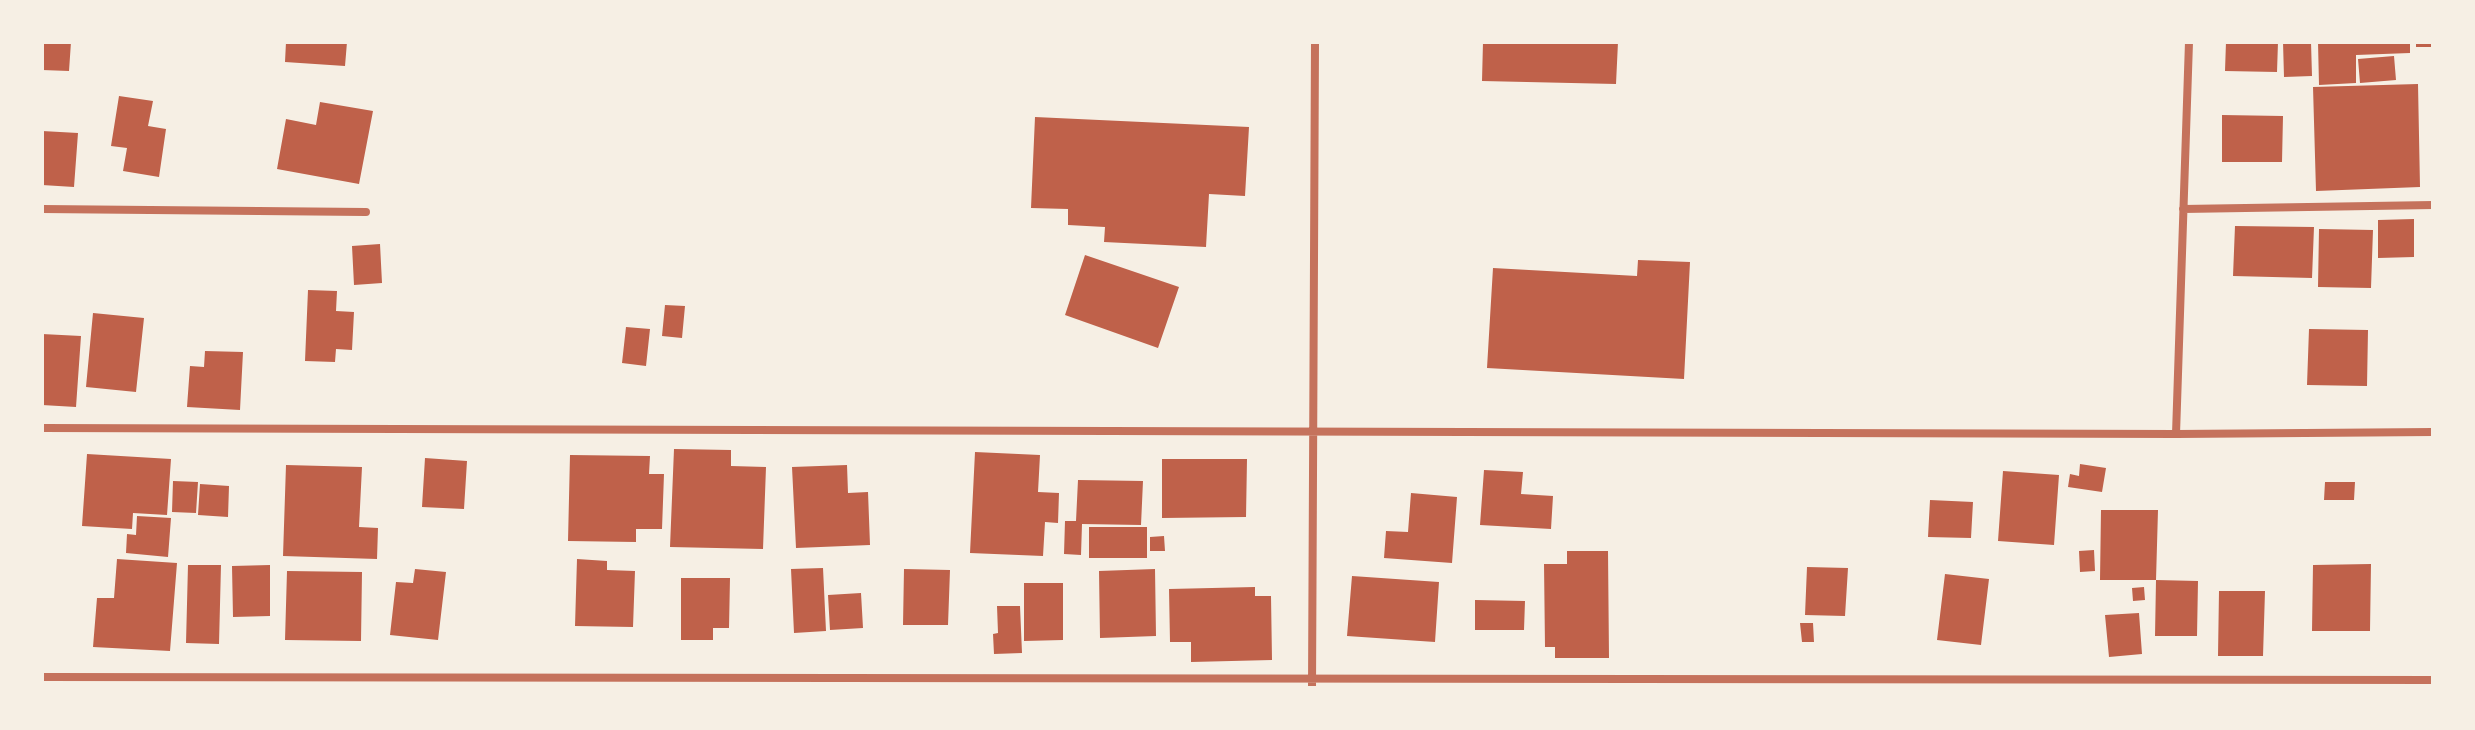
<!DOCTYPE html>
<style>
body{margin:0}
#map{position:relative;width:2475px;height:730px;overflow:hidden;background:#f6efe4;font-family:"Open Sans",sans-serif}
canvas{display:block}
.frame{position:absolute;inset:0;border:44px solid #f6efe4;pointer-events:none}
</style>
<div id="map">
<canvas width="2475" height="730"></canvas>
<div class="frame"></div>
</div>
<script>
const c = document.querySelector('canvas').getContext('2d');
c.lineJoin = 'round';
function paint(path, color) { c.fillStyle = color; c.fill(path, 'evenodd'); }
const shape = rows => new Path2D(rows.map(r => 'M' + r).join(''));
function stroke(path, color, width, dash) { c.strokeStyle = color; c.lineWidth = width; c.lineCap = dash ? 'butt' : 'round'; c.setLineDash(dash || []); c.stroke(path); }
const building = shape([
 [42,42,71,42,69,71,42,70],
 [286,42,347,42,345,66,285,62],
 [1483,42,1618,42,1616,84,1482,81],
 [2226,42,2278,42,2277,72,2225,71],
 [2283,42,2311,42,2312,76,2284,77],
 [2318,42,2410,42,2410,53,2356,55,2356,83,2319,85],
 [2416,42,2433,42,2433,47,2416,47],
 [2394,56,2396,80,2360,83,2358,59],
 [2418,84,2420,187,2316,191,2313,87],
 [119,96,153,101,148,126,166,129,159,177,123,171,127,148,111,146],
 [320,102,373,111,359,184,277,169,286,119,316,125],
 [2222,115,2283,116,2282,162,2222,162],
 [1035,117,1249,127,1245,196,1209,194,1206,247,1104,242,1105,227,1068,225,1068,209,1031,208],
 [42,131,78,133,74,187,42,185],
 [2414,219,2414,257,2378,258,2378,220],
 [2235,226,2314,227,2312,278,2233,276],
 [2319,229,2373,230,2371,288,2318,287],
 [380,244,382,283,354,285,352,246],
 [1085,255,1179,287,1158,348,1065,315],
 [1638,260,1690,262,1684,379,1487,368,1493,268,1637,276],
 [308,290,337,291,336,311,354,312,352,350,336,349,335,362,305,361],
 [665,305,685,306,682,338,662,336],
 [93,313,144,318,136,392,86,387],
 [626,327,650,329,646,366,622,363],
 [2309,329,2368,330,2367,386,2307,385],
 [42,334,81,336,76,407,42,405],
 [205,351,243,352,240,410,187,407,190,366,204,367],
 [674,449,731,450,731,466,766,467,763,549,670,547],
 [975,452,1040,455,1038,492,1059,493,1058,523,1045,522,1043,556,970,553],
 [87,454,171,459,167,515,133,513,132,529,82,526],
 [570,455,650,456,649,474,664,474,662,529,636,529,636,542,568,541],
 [425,458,467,461,464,509,422,507],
 [1162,459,1247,459,1246,517,1162,518],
 [2080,464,2106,468,2102,492,2068,487,2070,474,2079,476],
 [286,465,362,467,359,527,378,528,377,559,283,556],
 [847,465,848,493,868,492,870,545,796,548,792,467],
 [1484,470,1523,472,1521,494,1553,496,1551,529,1480,525],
 [2003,471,2059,475,2054,545,1998,541],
 [1078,480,1143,481,1141,525,1082,524,1081,555,1064,554,1065,521,1076,521],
 [173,481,198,482,196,513,172,512],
 [2325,482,2355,482,2354,500,2324,500],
 [200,484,229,486,228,517,198,515],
 [1411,493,1457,497,1452,563,1384,558,1386,531,1408,532],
 [1930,500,1973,502,1971,538,1928,537],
 [2101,510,2158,510,2156,580,2198,581,2197,636,2155,636,2156,580,2100,580],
 [137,516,171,518,168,557,126,553,127,534,136,535],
 [1089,527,1147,527,1147,558,1089,558],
 [1164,536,1165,551,1150,551,1150,537],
 [2094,550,2095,571,2080,572,2079,551],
 [1567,551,1608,551,1609,658,1555,658,1555,647,1545,647,1544,564,1567,564],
 [117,559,177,563,170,651,93,647,97,598,114,598],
 [577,559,607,561,607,570,635,571,633,627,575,626],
 [2371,564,2370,631,2312,631,2313,565],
 [188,565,221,565,219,644,186,643],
 [270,565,270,616,233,617,232,566],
 [1807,567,1848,568,1845,616,1805,615],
 [823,568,826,631,794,633,791,569],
 [415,569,446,572,438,640,390,635,396,582,413,583],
 [904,569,950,570,948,625,903,625],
 [1155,569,1156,636,1100,638,1099,571],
 [287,571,362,572,361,641,285,640],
 [1945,574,1989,579,1981,645,1937,640],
 [1352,576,1439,582,1435,642,1347,636],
 [681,578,730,578,729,628,713,628,713,640,681,640],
 [1024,583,1063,583,1063,640,1024,641],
 [1255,587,1255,596,1271,596,1272,660,1191,662,1191,642,1170,642,1169,589],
 [2144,587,2145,600,2133,601,2132,588],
 [2219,591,2265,591,2263,656,2218,656],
 [861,593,863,628,830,630,828,595],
 [1475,600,1525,601,1524,630,1475,630],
 [997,606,1020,606,1022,653,994,654,993,634,998,633],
 [2139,613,2142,654,2109,657,2105,615],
 [1800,623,1813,623,1814,642,1802,642]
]);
const minor = shape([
 [42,209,366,212],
 [2183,209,2433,205],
 [42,428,2176,434,2433,432],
 [2176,434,2189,42],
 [42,677,2433,680],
 [1312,688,1315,42]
]);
paint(building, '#bf614a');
stroke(minor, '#c5725c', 8);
</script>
